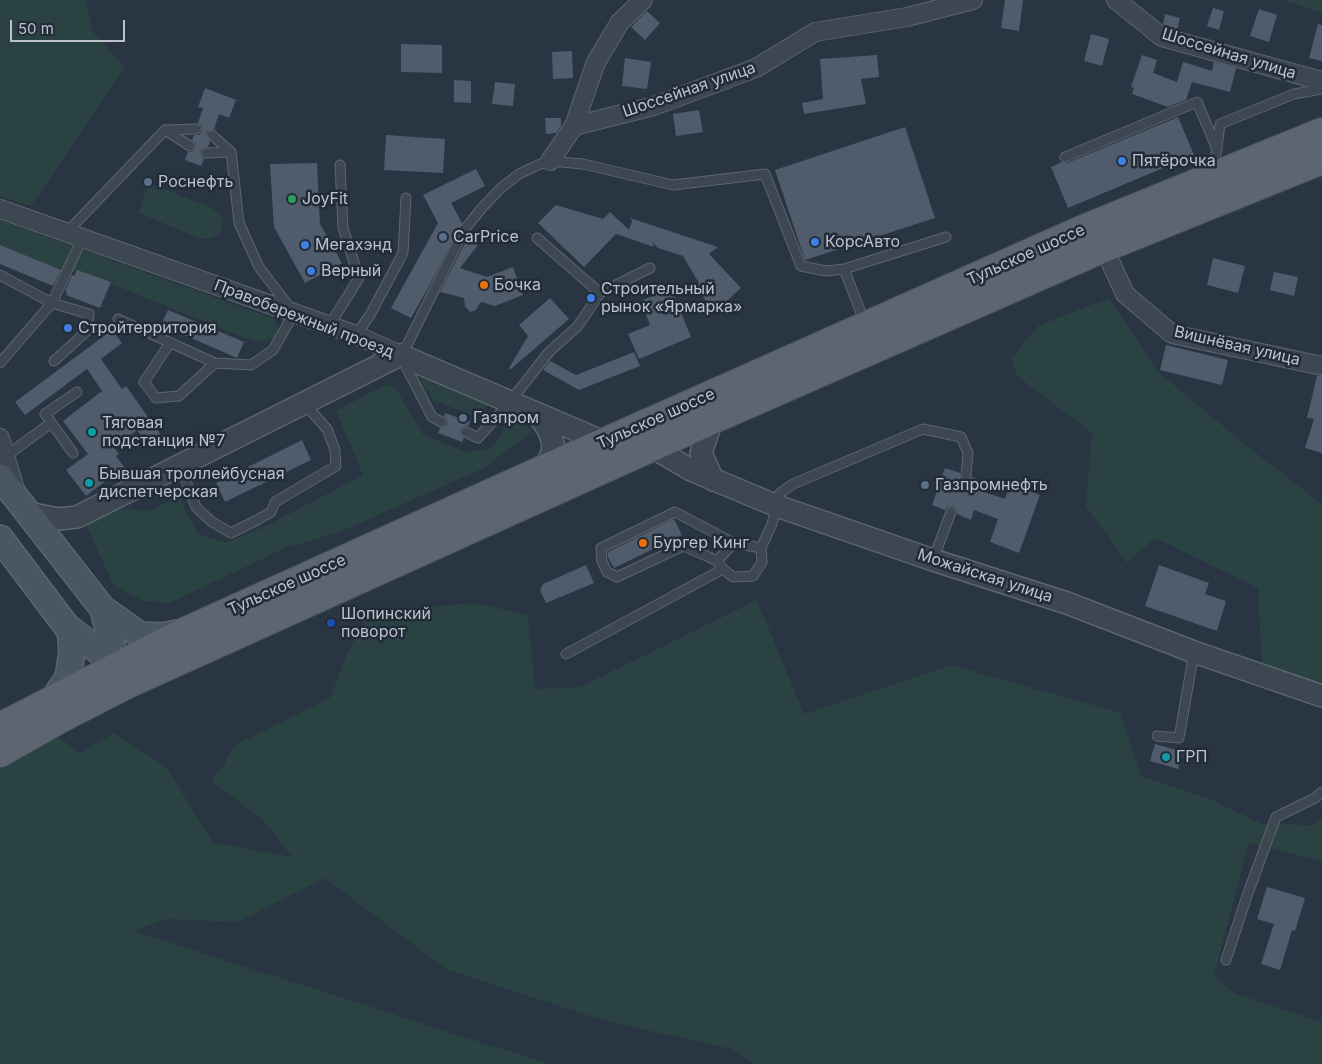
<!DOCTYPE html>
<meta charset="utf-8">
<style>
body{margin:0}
#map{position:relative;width:1322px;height:1064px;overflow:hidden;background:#293542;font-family:Inter,sans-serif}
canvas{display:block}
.scale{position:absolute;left:10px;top:20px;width:115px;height:22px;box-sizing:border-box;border:2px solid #bbc2cc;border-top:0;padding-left:6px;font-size:15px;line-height:18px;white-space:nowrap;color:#bbc2cc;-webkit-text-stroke:4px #222c38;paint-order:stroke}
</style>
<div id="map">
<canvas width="1322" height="1064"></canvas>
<div class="scale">50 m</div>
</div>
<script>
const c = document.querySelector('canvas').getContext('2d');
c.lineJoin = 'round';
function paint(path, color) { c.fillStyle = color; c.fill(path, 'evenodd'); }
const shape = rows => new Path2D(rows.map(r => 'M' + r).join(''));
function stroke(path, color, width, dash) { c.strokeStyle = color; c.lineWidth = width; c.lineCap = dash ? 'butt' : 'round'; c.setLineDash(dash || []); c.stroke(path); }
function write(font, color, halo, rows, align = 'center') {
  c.font = font + ' Inter,sans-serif'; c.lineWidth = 5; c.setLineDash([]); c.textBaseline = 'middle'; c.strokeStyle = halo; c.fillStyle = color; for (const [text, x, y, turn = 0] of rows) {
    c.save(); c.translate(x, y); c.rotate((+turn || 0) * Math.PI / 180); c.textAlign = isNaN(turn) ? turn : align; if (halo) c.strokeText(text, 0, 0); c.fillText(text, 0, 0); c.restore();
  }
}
const green = shape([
 [0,0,86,0,93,32,125,68,31,206,0,196],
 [1284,0,1322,0,1322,13],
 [154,185,214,209,223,219,221,232,212,238,201,239,139,213,146,190],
 [0,220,274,319,281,336,255,342,77,270,63,276,0,249],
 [1109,298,1157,371,1247,446,1322,504,1322,686,1262,669,1258,588,1155,538,1127,563,1086,506,1092,433,1017,376,1011,359,1038,326],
 [420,376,487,405,477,417,433,400,424,388],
 [386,384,395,387,423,435,466,452,491,448,515,415,533,432,482,469,340,532,285,548,170,603,143,601,114,586,86,525,116,509,153,510,178,496,198,534,225,543,268,525,363,475,336,411],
 [757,600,804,714,952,665,1121,713,1141,776,1210,799,1262,824,1314,825,1322,819,1322,861,1249,843,1214,976,1236,994,1322,1022,1322,1064,754,1064,732,1049,605,1021,446,969,325,878,238,922,165,919,134,931,549,1064,0,1064,0,769,57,736,80,753,114,733,165,766,214,843,292,857,263,820,211,781,225,763,233,746,330,698,347,654,369,612,474,603,528,615,535,689,580,687]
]);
const building = shape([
 [1005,0,1023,0,1019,31,1001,28],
 [1213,8,1224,11,1219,30,1207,26],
 [1259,9,1277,15,1269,42,1250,36],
 [647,11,660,23,645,40,631,27],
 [1165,14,1180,18,1177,30,1167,27,1163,24],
 [1318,24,1322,25,1322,61,1309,58],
 [1091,34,1109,39,1102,66,1084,61],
 [401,44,442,45,442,73,401,72],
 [572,51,573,78,553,79,552,52],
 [877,55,879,77,861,79,866,104,804,114,802,103,823,99,820,59],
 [1142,55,1157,60,1153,73,1177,82,1183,62,1212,71,1214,62,1236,68,1230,92,1192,82,1186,100,1168,107,1132,94,1134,88,1131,87],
 [625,58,651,62,647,89,622,86],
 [454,80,471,81,471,103,454,102],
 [495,82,515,84,513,106,492,104],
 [205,88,236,100,229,118,219,114,214,129,207,131,206,136,210,141,208,147,203,148,200,151,201,156,204,159,201,166,185,160,188,152,192,152,195,149,196,144,192,140,194,135,199,135,202,131,202,126,198,123,203,108,198,107],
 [699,110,703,132,676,136,673,114],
 [1178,117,1194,155,1068,208,1051,167,1062,162,1067,163],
 [545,118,561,118,561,126,556,133,546,134],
 [905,127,935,218,805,260,775,170],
 [386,135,445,139,443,173,384,170],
 [317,163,320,224,342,263,305,283,274,227,270,164],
 [476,169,485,186,451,203,462,223,428,288,411,318,391,308,438,223,423,195],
 [556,205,603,219,610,212,629,230,632,221,630,218,718,247,709,254,741,288,716,311,694,288,699,283,683,256,658,248,652,242,654,247,616,234,584,267,538,223],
 [468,237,478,245,460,268,487,277,513,267,523,295,495,306,481,302,476,310,470,312,465,306,464,298,440,292],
 [0,245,61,270,53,286,0,264],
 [1213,258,1245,266,1238,293,1207,285],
 [77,270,111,282,100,308,66,295,67,292,65,291,72,275,74,276],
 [1274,272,1298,277,1294,296,1270,290],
 [671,288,691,337,639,359,628,334,650,325,641,301],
 [550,298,569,319,511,369,509,368,528,336,519,325],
 [168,310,244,342,237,358,161,325],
 [112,330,122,343,101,359,122,389,126,386,163,438,150,448,137,430,114,448,119,454,116,456,124,467,86,496,66,470,88,454,63,421,102,391,87,369,25,415,15,402],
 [1166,345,1228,360,1222,385,1160,370],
 [634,352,640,366,579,390,543,370,550,361,576,375],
 [1317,376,1322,376,1322,453,1305,448,1314,419,1307,418],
 [445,413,470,422,468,426,463,427,460,430,461,435,464,438,462,442,438,433,440,428,445,427,448,424,447,419,444,416],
 [302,440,311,460,225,502,216,483],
 [945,468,960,473,961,478,965,481,969,480,972,477,984,482,981,491,1005,499,1010,484,1040,495,1019,553,990,542,998,519,974,510,971,520,957,514,956,508,953,506,947,507,945,510,932,505],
 [674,519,682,535,614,568,608,557,608,552],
 [586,565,594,583,546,603,540,590,543,584],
 [1159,565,1209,583,1205,594,1226,601,1217,631,1145,606],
 [1155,744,1183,752,1178,769,1150,761],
 [1267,887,1305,898,1295,931,1292,930,1280,970,1261,964,1274,924,1257,919]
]);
const service = shape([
 [165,130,196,129],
 [212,135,231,152],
 [1217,147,1220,124,1294,94,1322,89],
 [1065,157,1197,102,1217,149,1212,172],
 [67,232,165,130,190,146],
 [0,275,52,303,0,363],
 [600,293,650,268],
 [118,319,215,363,251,365,273,350,294,313,259,267,239,223,231,152,206,153],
 [865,323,844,269,946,237],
 [329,326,359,278,343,228,340,165],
 [356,335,370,315,403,253,406,198],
 [170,343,144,382,156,398,179,396,215,363],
 [54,361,87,331,89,314,52,303,82,239],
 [442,422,432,417,400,355,408,343,464,230,481,209,501,188,519,174,538,165,550,161,583,164,673,185,765,174,801,266,826,271,844,269],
 [466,432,478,438,509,403,549,352,578,326,600,293,537,238],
 [73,453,45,414,77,392],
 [6,456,51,423],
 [180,466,196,507,212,522,231,533,257,520,271,512,275,502,336,466,335,450,327,429,304,403],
 [933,560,951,512],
 [717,561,734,543],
 [723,569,717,561,709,557,683,546,617,577,607,572,602,561,601,548,675,512,734,543,761,548],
 [566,654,723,569,733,577,753,576,762,562,761,548,772,524,780,493,793,484,923,429,961,437,968,453,966,475],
 [1157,736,1179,738,1194,652],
 [1226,960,1247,896,1276,817,1315,798,1322,792]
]);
const minor = shape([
 [1116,0,1162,37,1322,81],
 [574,126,654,106,756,68,815,32,907,17,973,0],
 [550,161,574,126,596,62,620,22,643,0],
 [0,209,356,335,400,355],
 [1104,248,1125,294,1172,334,1322,366],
 [0,438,16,493]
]);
const tertiary = shape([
 [538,415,548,429,553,443,552,454,544,469],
 [712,420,701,453,713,480],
 [652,447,691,470,777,506,933,560,1067,603,1194,652,1322,696],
 [28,513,59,519,77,517,400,355,604,442]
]);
const secondary = shape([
 [0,477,103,609,117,665],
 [0,538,67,627,117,665],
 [103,609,140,635,163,636,182,632],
 [54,698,68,678,72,652,70,629]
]);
const primary = shape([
 [0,727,186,631,544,469,1081,230,1322,132],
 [0,753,58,720,128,684,712,420,1104,248,1322,160]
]);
const markers = [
 [1122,161,5,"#3f7fe0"],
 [148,182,5,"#5c6f8a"],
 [292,199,5,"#2e9e5b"],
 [443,237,5,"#5c6f8a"],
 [815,242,5,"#3f7fe0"],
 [305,245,5,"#3f7fe0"],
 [311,271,5,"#3f7fe0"],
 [484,285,5,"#e8710a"],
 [591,298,5,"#3f7fe0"],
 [68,328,5,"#3f7fe0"],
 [463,418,5,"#5c6f8a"],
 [92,432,5,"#0f9aa8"],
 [89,483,5,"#0f9aa8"],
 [925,485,5,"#5c6f8a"],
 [643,543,5,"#e8710a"],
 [331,623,5,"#1a4fb4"],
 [1166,757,5,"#0f9aa8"]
];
const streetNames = [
 ["Шоссейная улица",1229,54,17],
 ["Шоссейная улица",689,90,-19],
 ["Тульское шоссе",1026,255,-24],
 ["Правобережный проезд",304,319,21],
 ["Вишнёвая улица",1237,346,13],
 ["Тульское шоссе",656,419,-24],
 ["Можайская улица",985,576,18],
 ["Тульское шоссе",287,585,-24]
];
const poiNames = [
 ["Пятёрочка",1132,161],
 ["Роснефть",158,182],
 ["JoyFit",302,199],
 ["CarPrice",453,237],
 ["КорсАвто",825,242],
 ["Мегахэнд",315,245],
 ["Верный",321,271],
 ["Бочка",494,285],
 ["Строительный",601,289],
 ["рынок «Ярмарка»",601,307],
 ["Стройтерритория",78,328],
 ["Газпром",473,418],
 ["Тяговая",102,423],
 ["подстанция №7",102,441],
 ["Бывшая троллейбусная",99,474],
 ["диспетчерская",99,492],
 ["Газпромнефть",935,485],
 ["Бургер Кинг",653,543],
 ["Шопинский",341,614],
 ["поворот",341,632],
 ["ГРП",1176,757]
];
paint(green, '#2b4243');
paint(building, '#505c6b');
stroke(service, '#5c6570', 11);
stroke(minor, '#5c6570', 20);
stroke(tertiary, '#5c6570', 24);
stroke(secondary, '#5c6570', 28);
stroke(primary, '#47505c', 30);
stroke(service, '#3d4752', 9);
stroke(minor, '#3d4752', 18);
stroke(tertiary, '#3d4752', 21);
stroke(secondary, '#4b5665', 25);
stroke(primary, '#5b6672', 28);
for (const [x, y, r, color] of markers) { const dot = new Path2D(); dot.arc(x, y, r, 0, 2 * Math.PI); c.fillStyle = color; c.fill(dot); stroke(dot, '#222c38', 2); }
write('16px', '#bbc2cc', '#222c38', streetNames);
write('16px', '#bbc2cc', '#222c38', poiNames, 'left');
</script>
